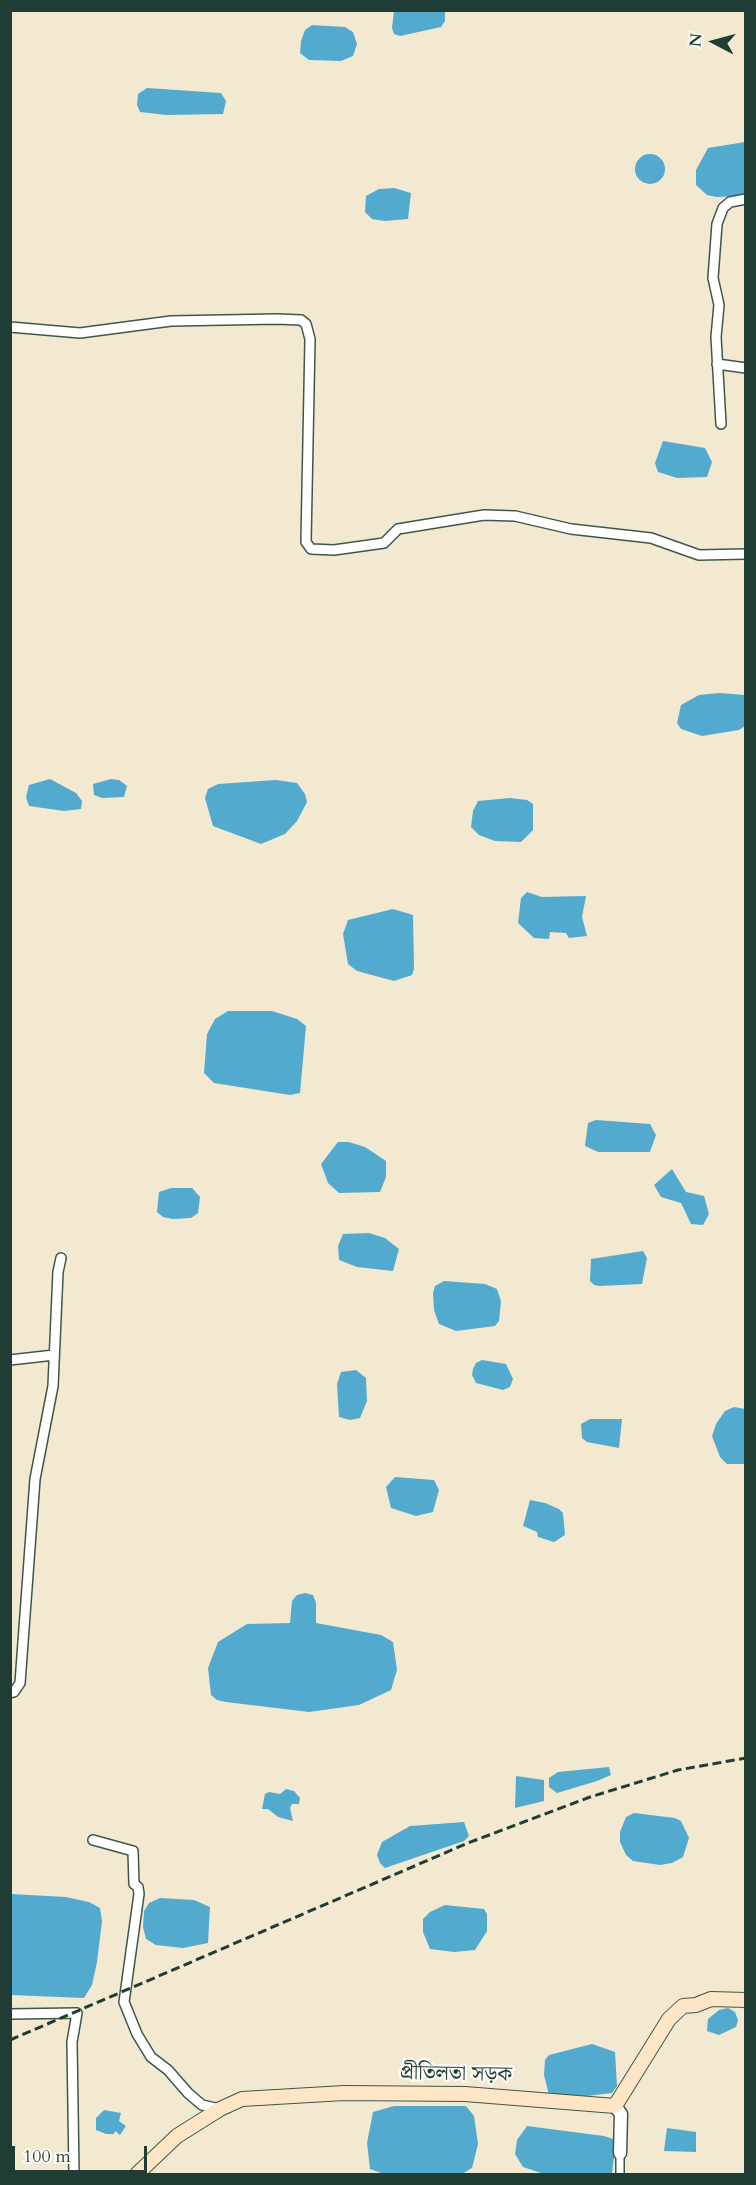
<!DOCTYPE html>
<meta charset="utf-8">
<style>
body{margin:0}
#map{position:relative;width:756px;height:2185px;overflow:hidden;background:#f2e9d0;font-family:Cardo,serif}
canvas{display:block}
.frame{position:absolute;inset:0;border:12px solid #1f3d34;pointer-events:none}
.north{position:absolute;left:684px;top:12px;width:60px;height:60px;-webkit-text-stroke:4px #fdfcf7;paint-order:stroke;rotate:276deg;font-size:16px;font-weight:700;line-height:24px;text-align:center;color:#1f3d34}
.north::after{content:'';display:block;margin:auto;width:21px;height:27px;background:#1f3d34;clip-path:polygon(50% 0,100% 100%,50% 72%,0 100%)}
.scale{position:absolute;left:12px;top:2146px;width:135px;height:27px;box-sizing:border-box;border:3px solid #1f3d34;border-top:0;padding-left:8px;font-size:18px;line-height:21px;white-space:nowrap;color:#1f3d34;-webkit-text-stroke:4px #fdfcf7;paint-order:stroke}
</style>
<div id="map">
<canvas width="756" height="2185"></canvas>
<div class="frame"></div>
<div class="north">N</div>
<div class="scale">100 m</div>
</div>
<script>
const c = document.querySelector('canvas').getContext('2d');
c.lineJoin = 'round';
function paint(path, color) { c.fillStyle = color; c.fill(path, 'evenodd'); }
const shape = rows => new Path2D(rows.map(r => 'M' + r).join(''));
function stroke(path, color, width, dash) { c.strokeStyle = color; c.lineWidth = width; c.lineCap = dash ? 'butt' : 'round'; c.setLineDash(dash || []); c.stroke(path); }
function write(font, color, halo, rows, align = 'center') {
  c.font = font + ' Cardo,"Noto Serif Bengali",serif'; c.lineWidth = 4.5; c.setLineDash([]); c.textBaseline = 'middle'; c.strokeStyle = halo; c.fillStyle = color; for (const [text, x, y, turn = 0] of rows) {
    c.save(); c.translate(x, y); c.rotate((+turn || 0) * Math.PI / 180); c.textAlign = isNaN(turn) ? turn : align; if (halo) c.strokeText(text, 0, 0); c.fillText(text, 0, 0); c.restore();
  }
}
const water = shape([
 [394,11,445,11,445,21,441,27,400,36,394,34,392,28],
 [312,25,345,27,353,32,357,44,353,56,341,61,309,60,300,53,301,41,305,30],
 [147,88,221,93,226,101,223,114,166,115,140,112,137,105,138,94],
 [745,142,745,196,716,197,707,195,696,185,696,170,708,148],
 '635 169a15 15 0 1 1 30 0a15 15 0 1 1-30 0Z',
 [394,188,411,193,408,219,385,221,372,219,365,212,366,196,379,189],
 [663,441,705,448,712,462,707,477,677,478,658,472,655,463],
 [719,693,745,695,745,726,739,730,702,736,681,729,677,723,681,705,699,695],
 [50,779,76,793,82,801,81,809,64,811,29,806,26,797,29,785],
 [111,779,119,780,127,786,124,797,102,798,94,795,93,784],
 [276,780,297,783,305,794,307,802,297,821,285,834,261,844,213,826,205,798,208,789,218,784],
 [510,798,527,800,533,804,533,830,521,842,495,841,479,835,471,827,473,811,478,801],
 [527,892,542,897,586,896,582,917,587,936,569,938,566,933,550,932,549,939,534,938,518,923,521,898],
 [393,909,413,915,414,969,412,975,394,981,357,971,348,964,343,934,348,920],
 [228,1011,272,1011,297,1019,306,1026,300,1093,290,1095,214,1083,204,1073,207,1034,215,1019],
 [596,1120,650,1124,656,1135,650,1152,598,1152,585,1146,588,1123],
 [338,1142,349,1142,365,1147,386,1161,386,1177,380,1192,339,1193,328,1183,321,1164],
 [672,1169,686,1192,704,1196,709,1214,703,1225,691,1224,681,1203,661,1197,654,1185],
 [171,1188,192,1188,200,1197,198,1213,191,1218,173,1219,163,1217,157,1212,159,1192],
 [369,1233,385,1238,399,1249,393,1271,357,1267,339,1260,338,1246,343,1234],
 [643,1251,647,1258,642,1284,600,1286,594,1285,590,1281,591,1259],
 [444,1281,485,1284,497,1289,501,1301,499,1321,495,1326,456,1331,439,1324,434,1310,433,1293,435,1286],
 [482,1360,506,1364,513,1379,510,1387,503,1390,476,1383,472,1375,473,1369,476,1363],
 [356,1370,366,1378,367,1401,360,1418,350,1420,339,1417,337,1384,341,1372],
 [734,1407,745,1409,745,1464,727,1464,720,1457,712,1436,716,1424,725,1411],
 [590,1419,622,1419,619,1448,587,1442,582,1438,581,1424],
 [395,1477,434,1480,439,1490,433,1512,416,1516,391,1508,386,1487],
 [530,1500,545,1503,559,1509,563,1513,565,1535,554,1542,538,1537,537,1532,523,1526],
 [305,1593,313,1595,316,1603,316,1623,381,1635,393,1642,397,1670,391,1690,359,1705,309,1712,226,1702,217,1700,211,1695,208,1668,218,1642,247,1624,290,1623,292,1601,297,1595],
 [609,1767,611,1775,597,1781,557,1793,549,1787,549,1778,558,1772],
 [516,1776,544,1780,544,1801,515,1808],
 [286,1789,294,1791,300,1798,299,1804,292,1804,290,1808,293,1821,278,1817,268,1809,262,1809,265,1794,269,1792,280,1794],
 [634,1813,675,1818,681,1821,689,1838,683,1857,672,1863,660,1865,633,1861,626,1855,620,1842,620,1832,626,1817],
 [464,1822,469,1836,464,1841,385,1868,380,1863,377,1855,382,1842,410,1826],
 [11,1894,66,1897,89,1902,100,1908,102,1921,97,1962,92,1985,84,1998,11,1995],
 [160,1898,194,1900,210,1907,208,1943,183,1948,156,1945,146,1939,143,1927,144,1911,149,1903],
 [445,1905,484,1909,487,1914,487,1931,475,1950,454,1952,430,1949,423,1932,423,1919,430,1912],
 [728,2008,735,2012,738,2020,736,2027,719,2035,707,2031,708,2019,719,2010],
 [592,2044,615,2052,617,2086,612,2093,587,2096,549,2095,544,2075,545,2060,549,2055],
 [394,2106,466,2106,474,2116,478,2144,472,2168,462,2174,384,2174,370,2169,367,2143,373,2112],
 [104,2110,121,2113,119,2121,126,2126,120,2135,115,2131,114,2134,106,2134,96,2130,96,2118],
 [527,2126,604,2136,616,2140,612,2174,544,2174,523,2167,515,2154,517,2140],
 [667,2128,696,2132,696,2152,664,2151]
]);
const pedestrian = shape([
 [620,2153,620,2174]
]);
const minor = shape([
 [10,327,80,333,171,321,277,319,301,320,306,324,310,339,306,542,311,549,334,550,384,543,398,529,484,515,515,516,571,529,651,538,699,555,746,554],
 [717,364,746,368],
 [721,424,716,337,719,305,713,278,717,224,723,208,730,202,746,199],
 [10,1360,54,1355],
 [10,1693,14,1692,20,1683,35,1479,53,1386,58,1272,61,1258],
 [93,1840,133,1851,134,1884,138,1887,139,1894,124,2002,137,2034,151,2057,168,2070,188,2093,202,2105,220,2109],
 [10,2014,77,2013,72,2042,74,2174]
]);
const tertiary = shape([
 [615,2106,621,2114,620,2153]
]);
const secondary = shape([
 [137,2174,177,2136,220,2109,242,2099,344,2093,465,2094,615,2106,669,2019,683,2006,696,2005,711,1999,746,2000]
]);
const rail = shape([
 [10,2040,468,1843,590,1797,678,1770,746,1758]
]);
const streetNames = [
 ["প্রীতিলতা সড়ক",456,2075,1]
];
paint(water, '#52aacf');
stroke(pedestrian, '#3f574b', 10);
stroke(minor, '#3f574b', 12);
stroke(tertiary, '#3f574b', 15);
stroke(secondary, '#3f574b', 16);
stroke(pedestrian, '#fff', 7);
stroke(minor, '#fff', 9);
stroke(tertiary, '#fff', 12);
stroke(secondary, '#fee5c5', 14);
stroke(rail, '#1f3d34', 3, [9, 4.5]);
write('21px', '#1f3d34', '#fdfcf7', streetNames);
</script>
